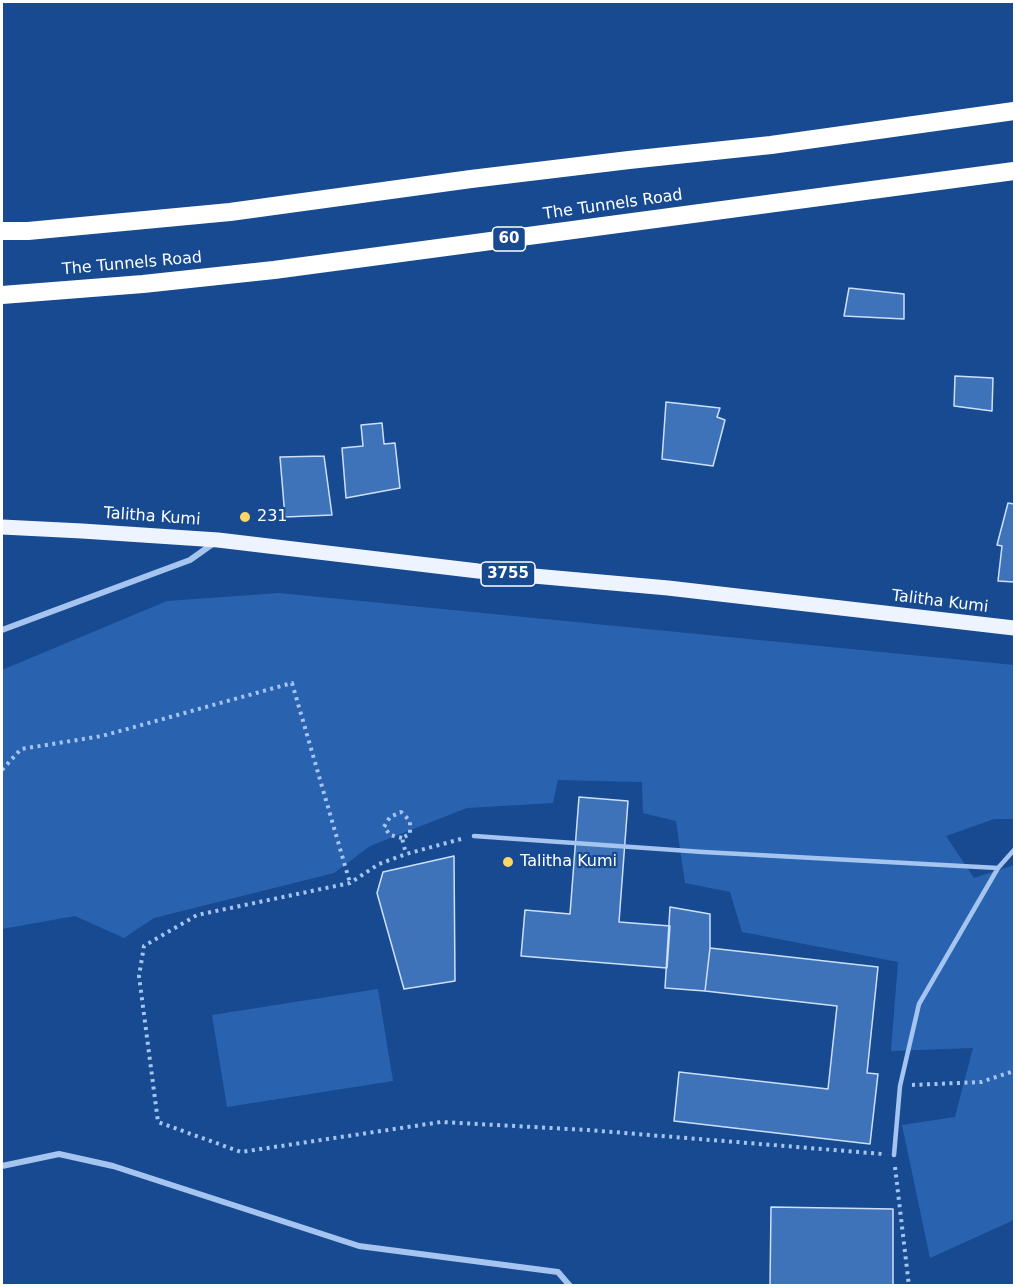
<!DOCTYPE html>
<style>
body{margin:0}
#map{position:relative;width:1016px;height:1287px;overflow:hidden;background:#174a91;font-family:"DejaVu Sans",sans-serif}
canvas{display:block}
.frame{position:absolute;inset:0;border:3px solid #fff;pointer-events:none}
</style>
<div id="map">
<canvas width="1016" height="1287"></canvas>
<div class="frame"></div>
</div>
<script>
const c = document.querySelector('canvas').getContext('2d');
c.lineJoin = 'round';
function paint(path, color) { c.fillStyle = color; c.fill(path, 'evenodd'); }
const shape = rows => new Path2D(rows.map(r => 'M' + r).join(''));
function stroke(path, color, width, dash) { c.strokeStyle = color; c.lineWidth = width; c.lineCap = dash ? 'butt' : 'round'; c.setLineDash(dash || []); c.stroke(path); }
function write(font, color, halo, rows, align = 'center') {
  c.font = font + ' "DejaVu Sans",sans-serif'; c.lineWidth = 4.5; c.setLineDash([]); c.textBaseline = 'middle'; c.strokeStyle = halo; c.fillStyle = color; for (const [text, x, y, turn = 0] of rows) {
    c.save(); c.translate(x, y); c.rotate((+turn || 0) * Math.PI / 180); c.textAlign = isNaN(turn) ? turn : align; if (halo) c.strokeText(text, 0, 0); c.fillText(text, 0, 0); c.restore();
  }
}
const green = shape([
 [279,593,1014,665,1014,819,994,819,946,836,974,878,1014,865,1014,1220,930,1258,902,1125,955,1117,973,1048,891,1051,898,962,742,932,730,892,685,883,676,821,643,813,642,782,558,780,553,803,467,808,370,846,334,873,154,918,124,938,75,916,2,929,2,670,167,601],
 [378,989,393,1081,227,1107,212,1015]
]);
const building = shape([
 [849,288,904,294,904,319,844,316,849,288],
 [955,376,993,378,992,411,954,406,955,376],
 [666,402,720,408,717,417,725,420,713,466,662,459,666,402],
 [382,423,384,444,395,443,400,488,346,498,342,448,363,446,361,425,382,423],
 [324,456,332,515,285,517,280,457,324,456],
 [1008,503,1014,504,1014,582,998,581,1002,546,997,545,1008,503],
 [579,797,628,801,619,922,670,926,667,968,521,956,525,910,570,914,579,797],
 [454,856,455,981,404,989,377,893,383,872,454,856],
 [670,907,710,914,710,948,705,991,665,988,670,907],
 [710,948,878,967,867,1073,878,1074,870,1144,674,1121,679,1072,828,1089,837,1006,705,991,710,948],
 [771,1207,893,1209,893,1286,770,1286,771,1207]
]);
const path = shape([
 [2,770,21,749,102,736,292,683,350,883],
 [402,838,390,835,384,827,390,817,401,812,410,821,410,834,402,838,406,854],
 [461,839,406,854,379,864,350,883,197,915,144,946,139,976,158,1122,241,1152,441,1122,588,1130,883,1154],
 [912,1085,981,1082,1014,1071],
 [895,1167,909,1286]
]);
const lane = shape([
 [474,836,703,852,998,868],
 [894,1155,900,1086,919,1004,998,868,1014,850]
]);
const street = shape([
 [2,630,190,560,214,543],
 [2,1166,59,1154,113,1166,359,1246,558,1272,570,1286]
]);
const primary = shape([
 [2,527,82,531,218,540,478,571,668,588,1014,628]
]);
const highway = shape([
 [2,231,28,231,230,212,471,179,629,160,771,145,1014,111],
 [2,295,143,284,274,270,1014,171]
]);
const markers = [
 [245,517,6,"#ffd564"],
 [508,862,6,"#ffd564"]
];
const shields = [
 [509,239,33],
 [508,574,54]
];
const shieldNames = [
 ["60",509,239],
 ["3755",508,574]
];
const streetNames = [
 ["The Tunnels Road",613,205,-8],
 ["The Tunnels Road",132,264,-5],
 ["Talitha Kumi",152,517,4],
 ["Talitha Kumi",940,602,7]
];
const poiNames = [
 ["231",257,517],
 ["Talitha Kumi",520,862]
];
paint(green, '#2963b0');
paint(building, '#3f73b9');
stroke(building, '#cce0fb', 1.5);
stroke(path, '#a5c5f0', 4, [3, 4.5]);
stroke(lane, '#a5c5f0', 4.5);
stroke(street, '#a5c5f0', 6);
stroke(primary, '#eef4ff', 15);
stroke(highway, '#fff', 18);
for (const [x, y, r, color] of markers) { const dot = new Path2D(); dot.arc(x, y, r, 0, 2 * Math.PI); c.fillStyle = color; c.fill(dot); stroke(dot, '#174a91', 2); }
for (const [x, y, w] of shields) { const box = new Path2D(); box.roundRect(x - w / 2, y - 12, w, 24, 4.5); c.fillStyle = '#174a91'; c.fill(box); stroke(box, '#fff', 1.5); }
write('bold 15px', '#fff', null, shieldNames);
write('16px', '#fff', '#174a91', streetNames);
write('16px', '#fff', '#174a91', poiNames, 'left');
</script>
